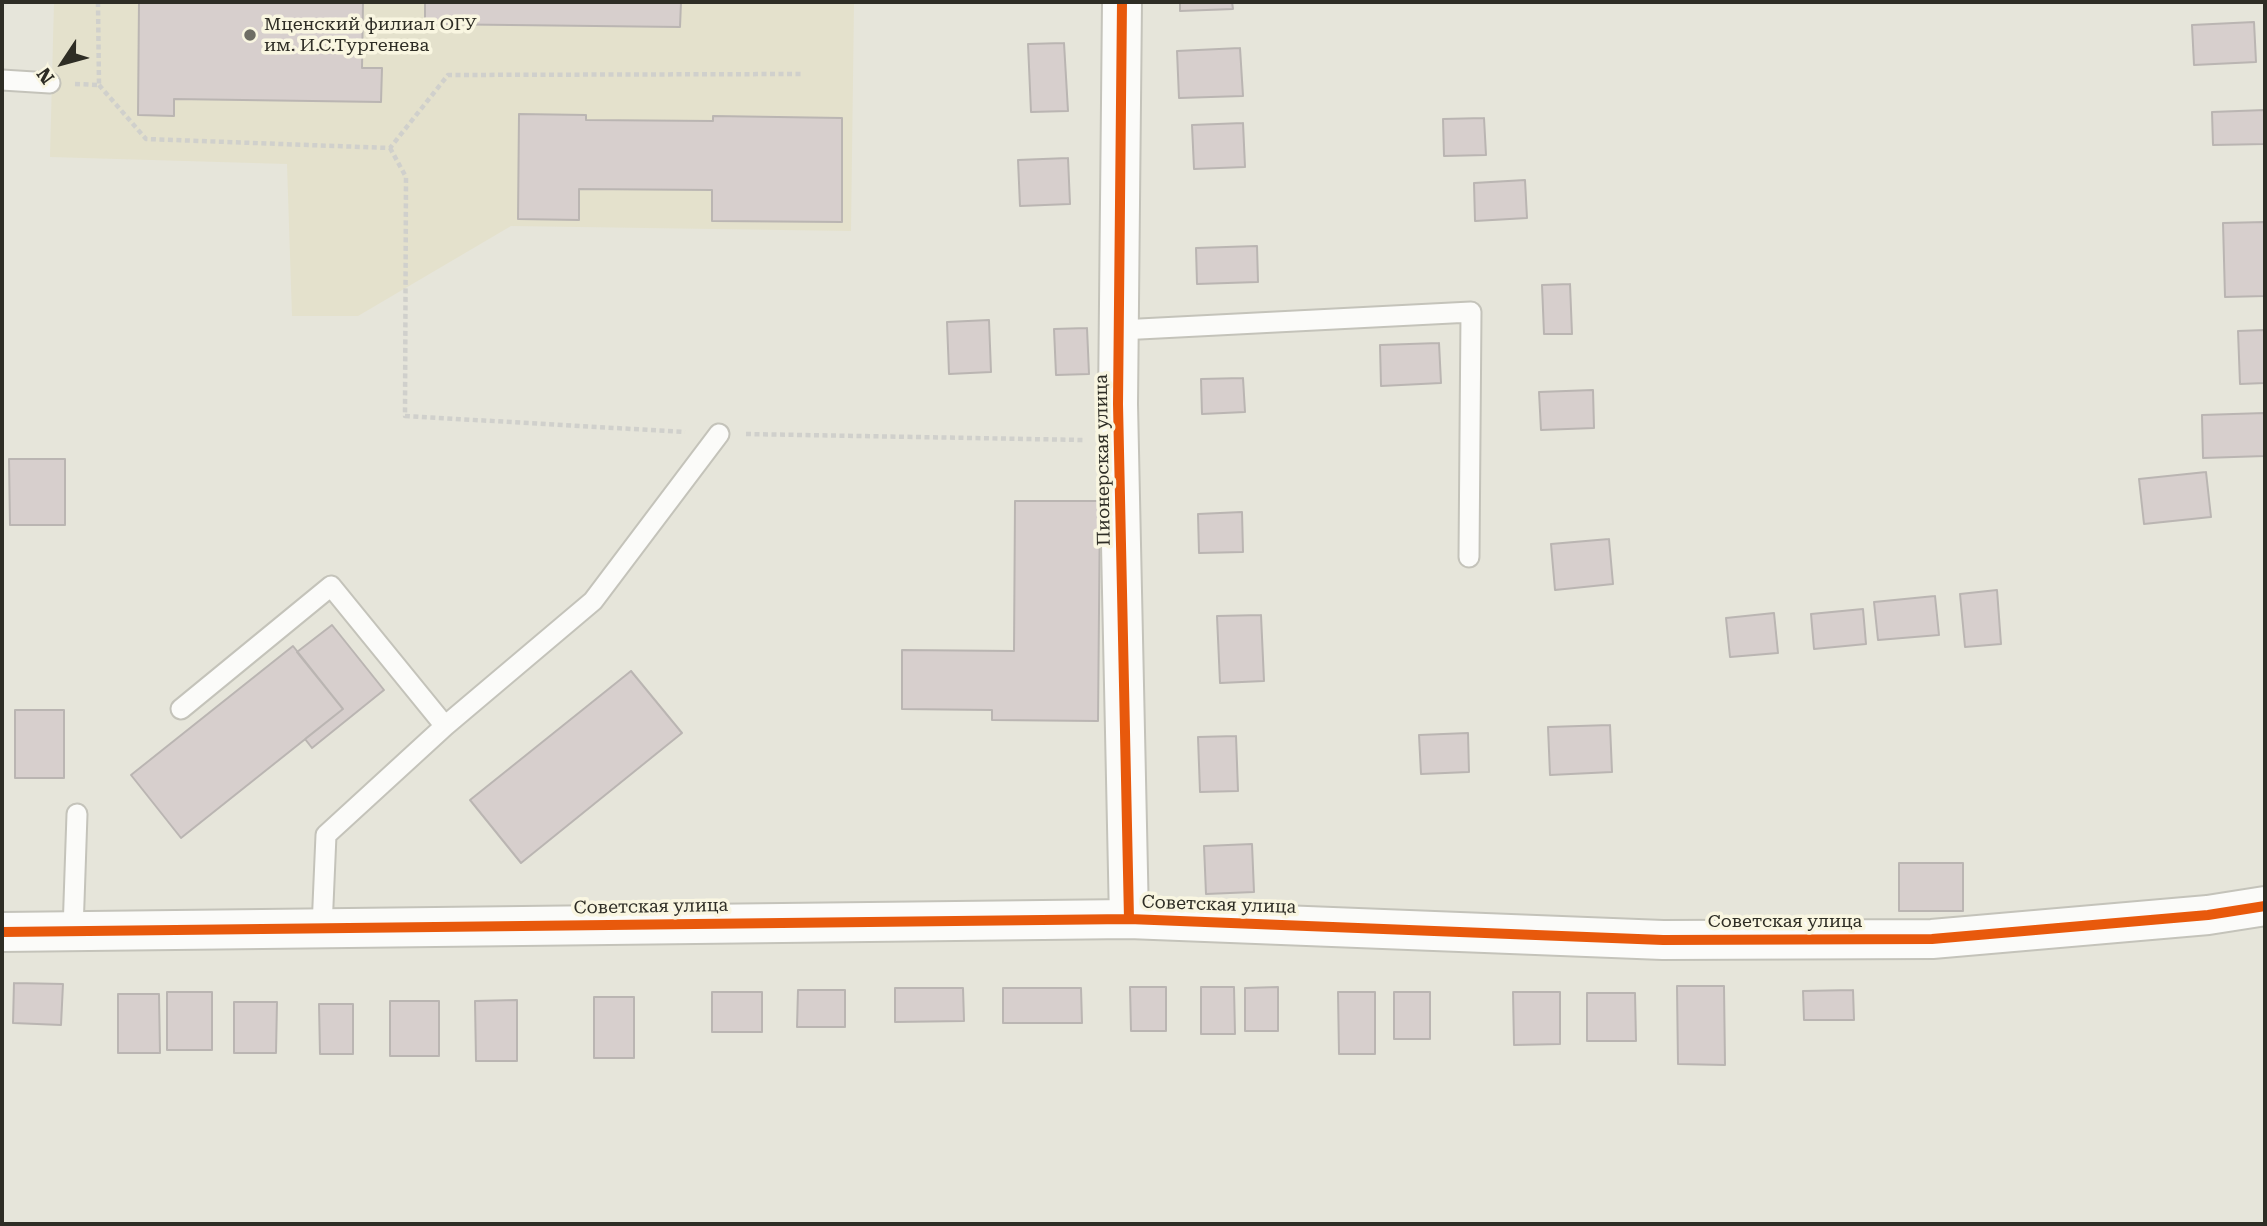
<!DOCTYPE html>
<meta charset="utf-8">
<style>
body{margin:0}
#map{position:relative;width:2267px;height:1226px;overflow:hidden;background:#e6e5da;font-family:"Roboto Serif",serif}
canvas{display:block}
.frame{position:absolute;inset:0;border:4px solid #2e2d25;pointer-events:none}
.north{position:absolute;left:28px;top:28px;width:70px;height:70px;-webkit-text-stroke:5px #f9f6e1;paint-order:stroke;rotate:234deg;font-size:19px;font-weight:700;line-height:28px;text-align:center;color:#2e2d25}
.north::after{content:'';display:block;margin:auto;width:24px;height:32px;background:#2e2d25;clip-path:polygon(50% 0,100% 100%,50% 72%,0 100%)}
</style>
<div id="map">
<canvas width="2267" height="1226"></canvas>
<div class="frame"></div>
<div class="north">N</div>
</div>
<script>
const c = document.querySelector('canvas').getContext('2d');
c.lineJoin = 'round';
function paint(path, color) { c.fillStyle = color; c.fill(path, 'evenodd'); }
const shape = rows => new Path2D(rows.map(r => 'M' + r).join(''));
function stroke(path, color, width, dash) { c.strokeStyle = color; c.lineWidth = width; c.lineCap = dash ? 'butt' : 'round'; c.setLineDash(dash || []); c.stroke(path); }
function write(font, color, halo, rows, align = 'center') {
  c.font = font + ' "Roboto Serif",serif'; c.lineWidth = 7; c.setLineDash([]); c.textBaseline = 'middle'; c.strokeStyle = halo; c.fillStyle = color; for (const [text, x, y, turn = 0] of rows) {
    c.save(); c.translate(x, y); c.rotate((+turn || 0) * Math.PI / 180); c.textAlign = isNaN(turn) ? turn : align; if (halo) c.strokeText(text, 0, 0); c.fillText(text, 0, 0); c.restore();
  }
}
const built = shape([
 [54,2,854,2,851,231,511,226,358,316,292,316,287,164,50,157]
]);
const building = shape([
 [139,2,363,2,362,68,382,68,381,102,174,99,174,116,138,115,139,2],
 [425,2,681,2,680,27,425,24,425,2],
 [1180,2,1232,2,1233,9,1180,11,1180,2],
 [2254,22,2256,62,2194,65,2192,25,2254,22],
 [1064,43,1068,111,1031,112,1028,44,1064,43],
 [1240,48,1243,96,1179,98,1177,51,1240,48],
 [2265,110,2265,144,2213,145,2212,112,2265,110],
 [519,114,586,115,586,120,713,121,713,116,842,118,842,222,712,221,712,190,579,189,579,220,518,219,519,114],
 [1484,118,1486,155,1444,156,1443,119,1484,118],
 [1243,123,1245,167,1194,169,1192,125,1243,123],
 [1068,158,1070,204,1020,206,1018,160,1068,158],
 [1525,180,1527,218,1475,221,1474,183,1525,180],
 [2265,222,2265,296,2225,297,2223,223,2265,222],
 [1257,246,1258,282,1197,284,1196,248,1257,246],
 [1570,284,1572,334,1544,334,1542,285,1570,284],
 [989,320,991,372,949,374,947,322,989,320],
 [1087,328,1089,374,1056,375,1054,329,1087,328],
 [2265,330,2265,383,2240,384,2238,331,2265,330],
 [1439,343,1441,383,1381,386,1380,345,1439,343],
 [1243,378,1245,412,1202,414,1201,379,1243,378],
 [1593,390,1594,428,1541,430,1539,392,1593,390],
 [2265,413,2265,456,2203,458,2202,415,2265,413],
 [9,459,65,459,65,525,10,525,9,459],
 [2206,472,2211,517,2144,524,2139,479,2206,472],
 [1015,501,1100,501,1098,721,992,720,992,710,902,709,902,650,1014,651,1015,501],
 [1242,512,1243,552,1199,553,1198,514,1242,512],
 [1609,539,1613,584,1555,590,1551,544,1609,539],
 [1997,590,2001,644,1965,647,1960,594,1997,590],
 [1935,596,1939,635,1878,640,1874,602,1935,596],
 [1863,609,1866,644,1814,649,1811,614,1863,609],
 [1774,613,1778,653,1730,657,1726,618,1774,613],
 [1261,615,1264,681,1220,683,1217,616,1261,615],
 [332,625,384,690,312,748,305,739,343,709,297,652,332,625],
 [293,646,343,709,181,838,131,775,293,646],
 [631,671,682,733,521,863,470,800,631,671],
 [15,710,64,710,64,778,15,778,15,710],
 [1610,725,1612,772,1550,775,1548,727,1610,725],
 [1468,733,1469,772,1421,774,1419,735,1468,733],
 [1236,736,1238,791,1200,792,1198,737,1236,736],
 [1252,844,1254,892,1206,894,1204,846,1252,844],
 [1899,863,1963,863,1963,911,1899,911,1899,863],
 [14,983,63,984,61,1025,13,1023,14,983],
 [1677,986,1724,986,1725,1065,1678,1064,1677,986],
 [1130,987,1166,987,1166,1031,1131,1031,1130,987],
 [1201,987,1234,987,1235,1034,1201,1034,1201,987],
 [1278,987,1278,1031,1245,1031,1245,988,1278,987],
 [895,988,963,988,964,1021,895,1022,895,988],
 [1003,988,1081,988,1082,1023,1003,1023,1003,988],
 [798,990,845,990,845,1027,797,1027,798,990],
 [1853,990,1854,1020,1804,1020,1803,991,1853,990],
 [167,992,212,992,212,1050,167,1050,167,992],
 [712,992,762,992,762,1032,712,1032,712,992],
 [1338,992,1375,992,1375,1054,1339,1054,1338,992],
 [1394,992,1430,992,1430,1039,1394,1039,1394,992],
 [1513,992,1560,992,1560,1044,1514,1045,1513,992],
 [1587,993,1635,993,1636,1041,1587,1041,1587,993],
 [118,994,159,994,160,1053,118,1053,118,994],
 [594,997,634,997,634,1058,594,1058,594,997],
 [517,1000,517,1061,476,1061,475,1001,517,1000],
 [390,1001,439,1001,439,1056,390,1056,390,1001],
 [234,1002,277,1002,276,1053,234,1053,234,1002],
 [319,1004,353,1004,353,1054,320,1054,319,1004]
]);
const path = shape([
 [75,84,99,85,98,2],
 [99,85,146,139,390,148,448,75,801,74],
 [390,148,406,177,405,416,685,432],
 [746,434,1084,440]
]);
const service = shape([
 [2,80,50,83],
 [1120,330,1471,312,1469,557],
 [181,709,331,586,445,726],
 [322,928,326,835,445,726,593,601,719,434],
 [73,931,77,814]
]);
const minor = shape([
 [1122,2,1118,404,1129,919],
 [2,932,1129,919,1663,940,1932,939,2208,915,2265,906]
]);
const cycleway = shape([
 [1122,2,1118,404,1129,919],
 [2,932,1129,919,1663,940,1932,939,2208,915,2265,906]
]);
const markers = [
 [250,35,7,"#6e6d64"]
];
const poiNames = [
 ["Мценский филиал ОГУ",264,25],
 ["им. И.С.Тургенева",264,46]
];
const streetNames = [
 ["Пионерская улица",1103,460,-91],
 ["Советская улица",1219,905,2],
 ["Советская улица",651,907,-1],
 ["Советская улица",1785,922]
];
paint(built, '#e4e1cc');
paint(building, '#d7cfcd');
stroke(building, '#bab5b2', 2);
stroke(service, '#c4c3ba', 23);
stroke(minor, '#c4c3ba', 42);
stroke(path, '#d0d0cc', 4.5, [5, 3.5]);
stroke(service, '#fbfbf9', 19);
stroke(minor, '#fbfbf9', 38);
stroke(cycleway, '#e8590c', 10);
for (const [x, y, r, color] of markers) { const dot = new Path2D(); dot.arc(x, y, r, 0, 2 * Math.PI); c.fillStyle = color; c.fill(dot); stroke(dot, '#f9f6e1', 2.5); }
write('18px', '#2e2d25', '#f9f6e1', poiNames, 'left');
write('18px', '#2e2d25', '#f9f6e1', streetNames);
</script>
